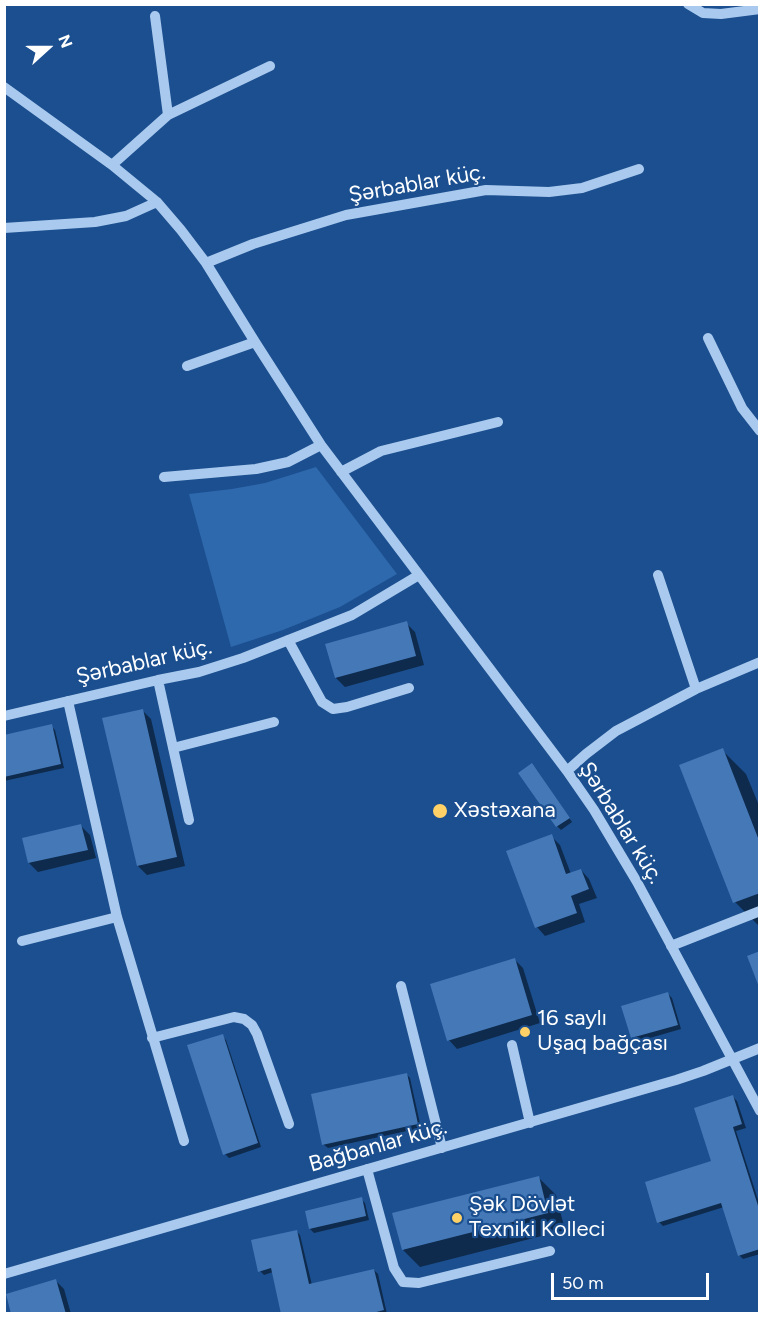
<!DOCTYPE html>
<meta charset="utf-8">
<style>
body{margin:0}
#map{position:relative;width:764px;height:1318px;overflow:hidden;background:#1b4f8f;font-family:Figtree,sans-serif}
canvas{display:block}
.frame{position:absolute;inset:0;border:6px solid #fff;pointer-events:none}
.north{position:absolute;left:18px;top:18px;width:60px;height:60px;-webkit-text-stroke:4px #1b4f8f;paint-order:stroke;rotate:69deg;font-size:16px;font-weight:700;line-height:24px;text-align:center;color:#fff}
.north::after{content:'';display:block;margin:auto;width:21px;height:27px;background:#fff;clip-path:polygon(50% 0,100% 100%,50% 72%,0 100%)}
.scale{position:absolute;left:551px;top:1273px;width:158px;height:27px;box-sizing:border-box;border:3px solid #fff;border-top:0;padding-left:8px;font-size:18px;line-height:21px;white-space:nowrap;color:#fff;-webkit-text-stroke:4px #1b4f8f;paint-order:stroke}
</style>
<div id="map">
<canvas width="764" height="1318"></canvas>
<div class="frame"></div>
<div class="north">N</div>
<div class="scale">50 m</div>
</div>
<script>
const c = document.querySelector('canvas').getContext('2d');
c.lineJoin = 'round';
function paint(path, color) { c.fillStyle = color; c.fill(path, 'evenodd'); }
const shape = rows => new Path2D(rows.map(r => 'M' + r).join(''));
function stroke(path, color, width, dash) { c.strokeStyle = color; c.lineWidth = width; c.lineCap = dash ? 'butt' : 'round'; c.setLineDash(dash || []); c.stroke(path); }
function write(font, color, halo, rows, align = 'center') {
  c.font = font + ' Figtree,sans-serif'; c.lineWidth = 4.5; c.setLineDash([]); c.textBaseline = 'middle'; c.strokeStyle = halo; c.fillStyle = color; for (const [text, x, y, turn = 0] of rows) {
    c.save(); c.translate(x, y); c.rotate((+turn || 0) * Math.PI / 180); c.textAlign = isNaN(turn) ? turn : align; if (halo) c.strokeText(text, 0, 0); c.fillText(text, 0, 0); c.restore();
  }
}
const green = shape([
 [316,467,397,574,340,607,283,630,231,647,189,494,232,489,265,483]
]);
const shadow = shape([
 [406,623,415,632,424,665,345,687,336,678,327,645],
 [142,710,151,719,185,866,147,875,138,866],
 [51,726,55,730,64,768,4,781,4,737],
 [722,750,746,774,760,808,759,926,735,902],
 [536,769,572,822,561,830,557,826],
 [81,826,90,835,96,858,38,872,29,863],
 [551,836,560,845,571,874,581,870,589,879,597,898,579,904,585,922,545,936,537,927],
 [514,959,523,968,540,1023,457,1049,449,1040],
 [668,994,672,998,681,1029,636,1042,632,1038],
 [222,1036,226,1040,261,1147,229,1158,225,1154],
 [406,1074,410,1078,421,1128,328,1148,323,1144],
 [733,1097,737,1101,746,1128,736,1131,760,1206,760,1254,743,1259,739,1255,724,1207,663,1226,659,1222,713,1162],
 [539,1178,556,1195,565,1230,420,1267,403,1250],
 [361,1199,365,1203,369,1220,314,1233,310,1229],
 [296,1231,300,1235,312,1285,374,1270,378,1274,387,1314,283,1314,273,1272,264,1275,260,1271],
 [55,1280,64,1289,71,1314,13,1314]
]);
const building = shape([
 [407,621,416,656,335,678,325,644],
 [143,709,177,857,137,866,102,718],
 [52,724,61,764,4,777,4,735],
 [723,748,760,843,760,893,733,903,679,765],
 [532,763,570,818,556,827,518,773],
 [81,824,88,850,28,863,22,838],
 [552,834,566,874,581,869,589,889,571,896,577,913,535,928,506,851],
 [760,951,760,987,759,987,747,956],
 [515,958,532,1015,447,1041,430,984],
 [668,992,678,1025,631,1038,621,1006],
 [223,1034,258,1143,223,1155,187,1045],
 [407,1073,418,1124,322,1145,311,1094],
 [733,1095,742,1124,733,1127,760,1212,760,1249,738,1256,721,1203,657,1223,645,1182,711,1161,694,1108],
 [539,1176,548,1213,402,1250,392,1213],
 [362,1197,366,1216,309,1229,305,1211],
 [297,1230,309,1284,374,1269,384,1310,369,1314,281,1314,271,1268,258,1272,251,1240],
 [56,1279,66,1314,11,1314,6,1294]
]);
const minor = shape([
 [688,4,703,13,721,14,760,9],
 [155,16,168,115],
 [4,87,112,165,157,202,181,230,206,263,255,342,321,445,567,771,594,810,637,882,760,1111],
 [112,165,168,115,270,66],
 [4,228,95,222,126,216,157,202],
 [206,263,253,244,346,215,486,190,549,192,582,188,639,169],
 [708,338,742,408,760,431],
 [187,366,255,342],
 [341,472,381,451,498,422],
 [164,477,256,469,288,462,321,445],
 [658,575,696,689],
 [288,640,322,702,333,709,347,707,409,688],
 [158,680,189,820],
 [68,701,117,917,184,1141],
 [4,716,158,680,199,672,243,658,352,615,419,575],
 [173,748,274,722],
 [567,771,586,754,616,731,696,689,760,662],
 [22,941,117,917],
 [671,946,760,911],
 [401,986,442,1148],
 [152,1038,234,1017,244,1019,252,1025,257,1034,289,1124],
 [512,1045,530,1123],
 [367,1169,394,1268,403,1282,419,1283,550,1251],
 [4,1274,676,1080,703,1071,760,1048]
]);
const markers = [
 [440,811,8,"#ffd166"],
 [525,1032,6,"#ffd166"],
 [457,1218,6,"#ffd166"]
];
const streetNames = [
 ["Şərbablar küç.",417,184,-10],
 ["Şərbablar küç.",144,662,-13],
 ["Şərbablar küç.",621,823,58],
 ["Bağbanlar küç.",378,1146,-16]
];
const poiNames = [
 ["Xəstəxana",454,811],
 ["16 saylı",537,1019],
 ["Uşaq bağçası",537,1044],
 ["Şək Dövlət",469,1205],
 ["Texniki Kolleci",469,1230]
];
paint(green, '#2e69ad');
paint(shadow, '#0007');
paint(building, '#4478b7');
stroke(minor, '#a9c9ee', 10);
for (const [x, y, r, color] of markers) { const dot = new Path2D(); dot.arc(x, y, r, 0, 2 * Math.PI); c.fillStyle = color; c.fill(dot); stroke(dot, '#1b4f8f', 2); }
write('22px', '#fff', '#1b4f8f', streetNames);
write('22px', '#fff', '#1b4f8f', poiNames, 'left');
</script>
